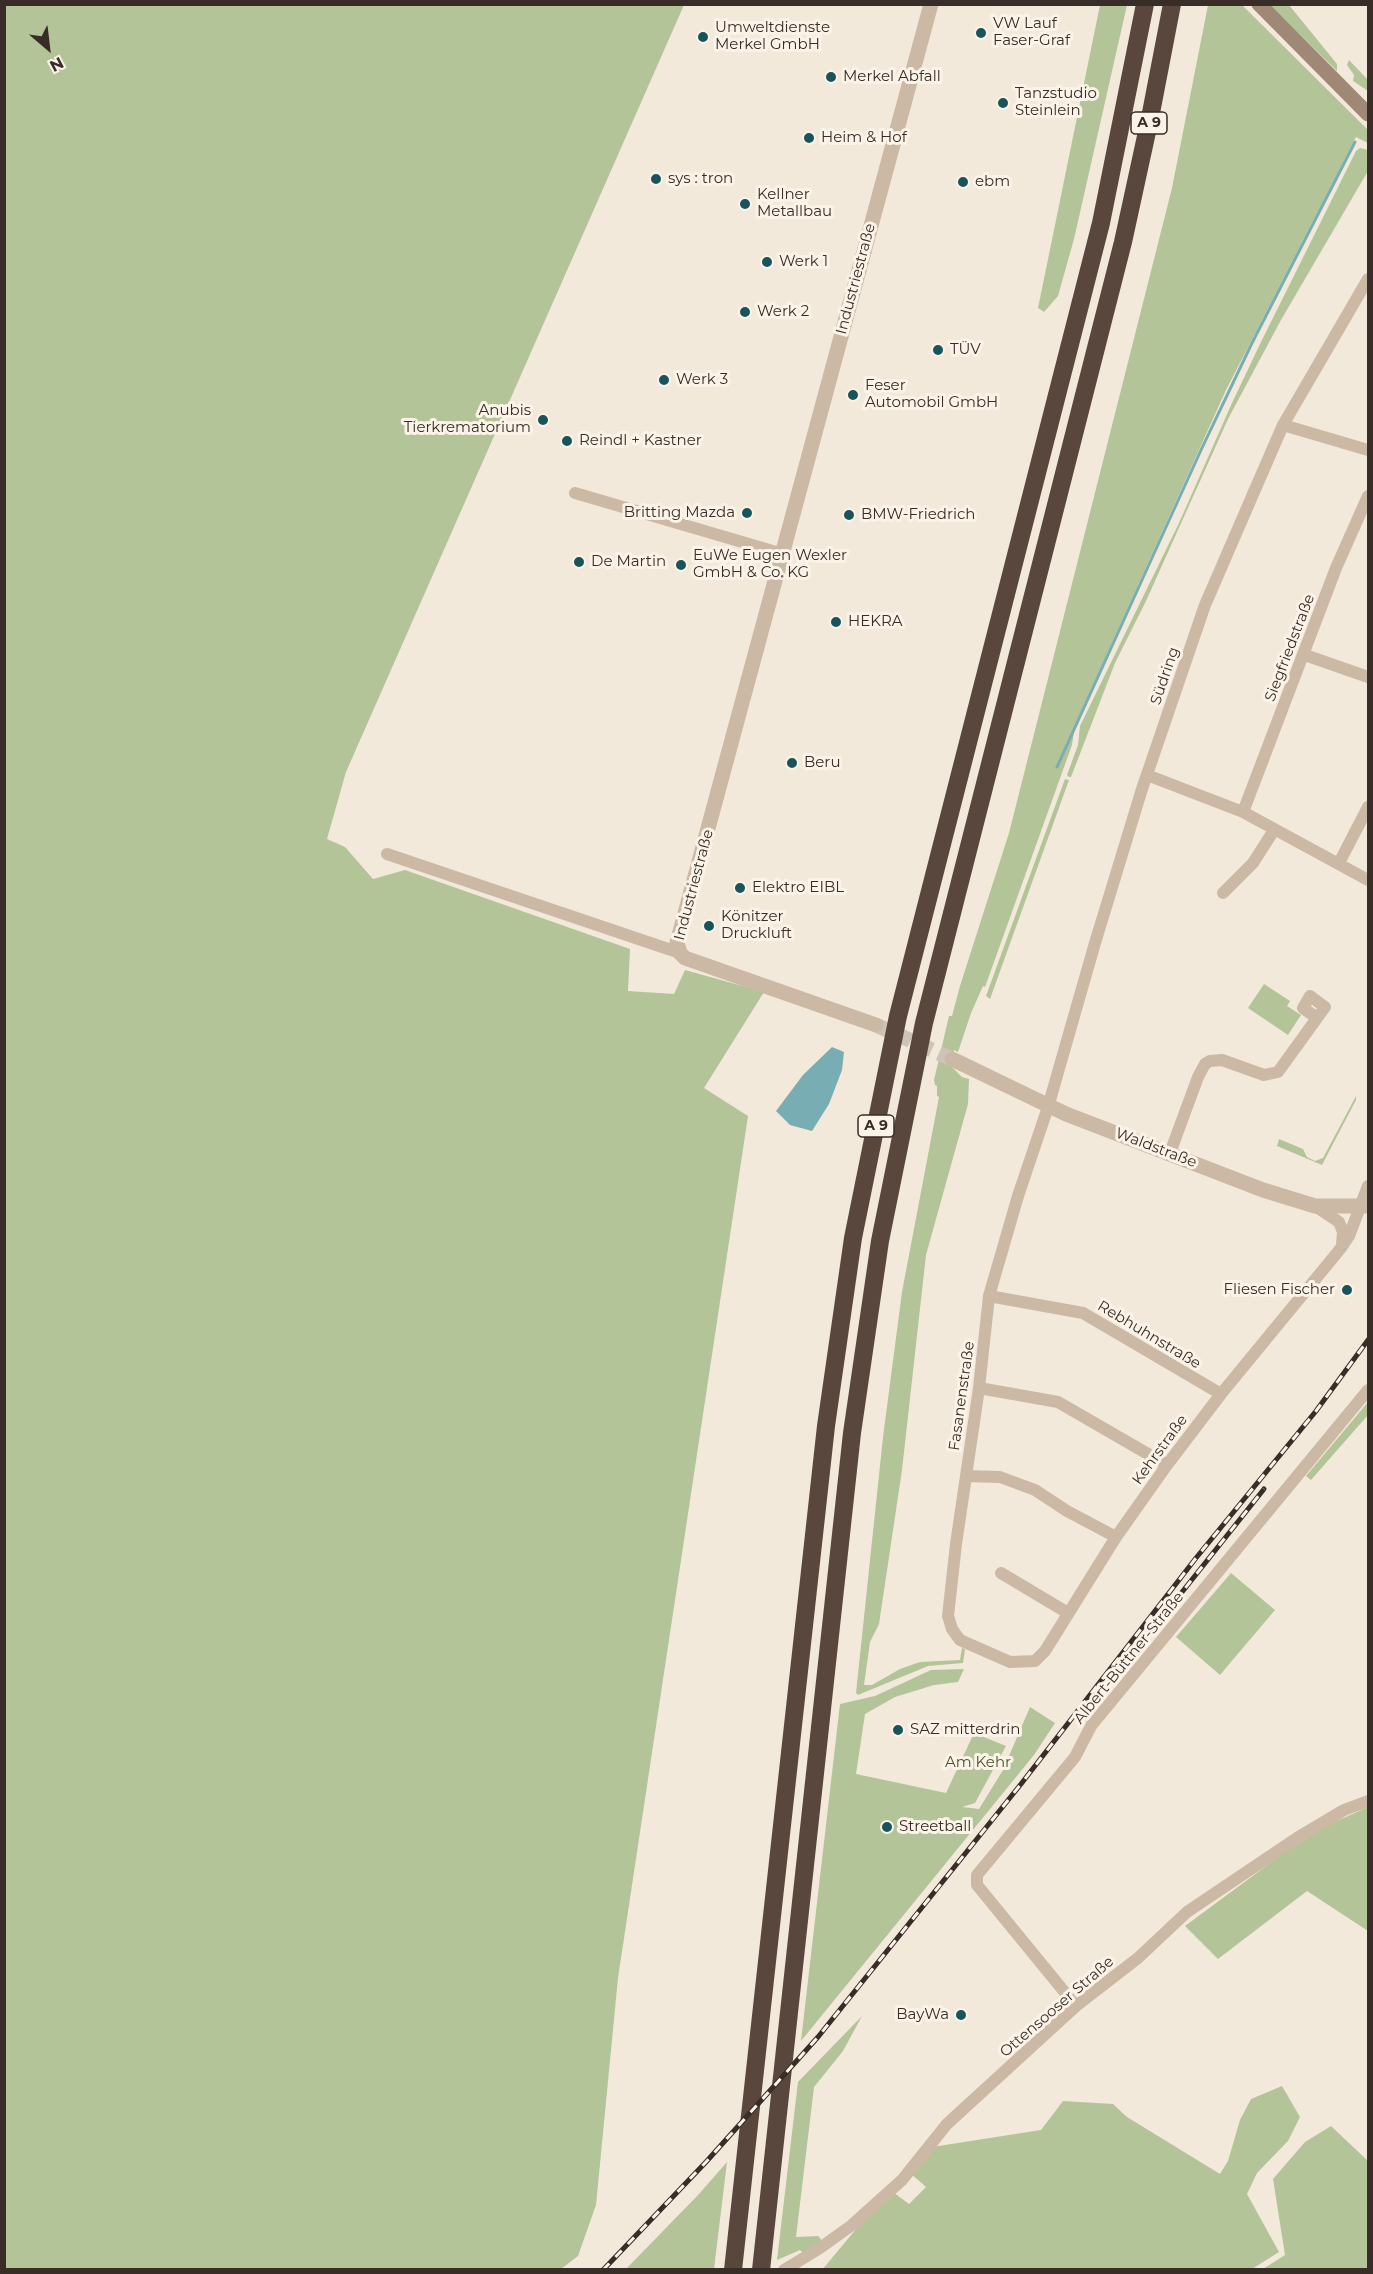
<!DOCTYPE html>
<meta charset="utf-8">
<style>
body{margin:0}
#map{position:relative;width:1373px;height:2274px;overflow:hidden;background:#f3e9da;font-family:Montserrat,sans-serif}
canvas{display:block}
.frame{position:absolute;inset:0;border:6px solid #382d27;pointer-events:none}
.north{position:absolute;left:18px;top:18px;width:60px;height:60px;-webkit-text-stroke:4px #fbf3e7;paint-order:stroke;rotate:152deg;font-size:16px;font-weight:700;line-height:24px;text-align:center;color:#382d27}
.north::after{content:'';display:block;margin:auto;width:21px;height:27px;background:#382d27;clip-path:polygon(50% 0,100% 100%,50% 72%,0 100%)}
</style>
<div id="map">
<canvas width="1373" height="2274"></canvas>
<div class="frame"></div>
<div class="north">N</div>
</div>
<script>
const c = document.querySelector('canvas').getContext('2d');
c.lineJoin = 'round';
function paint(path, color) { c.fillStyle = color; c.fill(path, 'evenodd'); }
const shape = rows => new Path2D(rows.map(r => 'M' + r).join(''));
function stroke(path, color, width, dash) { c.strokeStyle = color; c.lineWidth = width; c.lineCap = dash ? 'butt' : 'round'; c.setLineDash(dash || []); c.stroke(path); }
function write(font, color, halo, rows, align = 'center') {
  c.font = font + ' Montserrat,sans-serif'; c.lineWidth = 6; c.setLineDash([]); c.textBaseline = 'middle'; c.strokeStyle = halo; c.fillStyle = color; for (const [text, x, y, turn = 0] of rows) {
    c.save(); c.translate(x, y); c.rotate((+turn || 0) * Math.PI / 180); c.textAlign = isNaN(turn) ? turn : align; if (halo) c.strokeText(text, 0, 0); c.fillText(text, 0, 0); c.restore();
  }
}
const green = shape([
 [5,5,684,5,346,772,327,839,345,847,373,879,405,870,630,949,628,991,674,994,685,970,764,992,704,1088,748,1116,618,1978,596,2205,578,2256,561,2269,5,2270],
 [1100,5,1127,5,1074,239,1058,296,1044,312,1038,308],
 [1208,5,1242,5,1368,130,1368,143,1356,137,1226,390,1075,725,1072,745,985,987,983,986,971,1013,958,1052,954,1050,951,1066,962,1077,969,1079,968,1104,926,1255,902,1470,879,1624,870,1642,864,1685,872,1685,900,1669,920,1662,960,1660,962,1648,965,1649,963,1663,928,1666,858,1695,856,1693,883,1437,902,1292,939,1097,937,1096,937,1086,935,1085,934,1080,949,1016,952,1016,960,986,1009,833,1172,188],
 [1270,5,1289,5,1337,64,1337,71],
 [1349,60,1368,80,1368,91,1353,81,1354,75,1347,65],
 [1360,148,1368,150,1368,171,1281,320,1228,419,1146,601,1115,663,1071,777,1069,777,1067,775,1078,745,1080,726,1179,523,1232,403,1261,342,1356,151],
 [1065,779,1069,780,990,999,986,996],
 [1264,984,1290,1001,1287,1006,1301,1015,1288,1035,1248,1008],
 [1356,1096,1356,1100,1322,1165,1277,1146,1279,1139,1303,1149,1307,1157,1315,1161,1323,1158],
 [1368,1402,1368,1415,1311,1480,1306,1476],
 [1231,1573,1275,1610,1220,1675,1176,1637],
 [964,1669,958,1682,934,1685,895,1697,865,1714,856,1774,946,1793,974,1733,1006,1746,975,1803,962,1807,979,1809,1003,1770,1030,1707,1055,1723,1034,1755,801,2041,840,1704,875,1696,931,1670],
 [1368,1807,1368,1931,1307,1891,1218,1959,1185,1926,1281,1855,1328,1825],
 [862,2016,843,2051,814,2087,796,2237,818,2236,821,2239,819,2245,803,2253,800,2250,777,2260,798,2082],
 [1282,2086,1300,2117,1288,2141,1257,2173,1247,2194,1279,2252,1252,2269,822,2270,866,2217,893,2192,909,2204,926,2187,910,2173,932,2147,1041,2130,1063,2101,1113,2104,1127,2117,1220,2174,1228,2161,1240,2120,1251,2099],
 [1331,2126,1368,2161,1368,2269,1263,2269,1285,2255,1273,2179,1305,2142],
 [727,2162,714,2269,626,2269,699,2194]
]);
const water = shape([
 [832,1047,844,1052,842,1070,829,1104,812,1131,790,1125,776,1111,803,1075]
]);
const stream = shape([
 [1057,767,1201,450,1252,343,1355,142]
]);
const tertiaryTunnel = shape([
 [876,1025,952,1059]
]);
const minor = shape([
 [1368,279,1283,425,1205,605,1142,789,1095,943,1048,1107,1018,1196,989,1296,979,1388,956,1544,948,1616,952,1629,960,1640,1010,1662,1035,1661,1045,1651,1116,1537,1167,1465,1221,1394,1341,1248,1349,1236,1368,1186],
 [1283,425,1368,450],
 [575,493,783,554],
 [1305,655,1368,677],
 [1147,775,1243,812,1368,880],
 [1243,812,1336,568,1368,496],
 [387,854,680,953],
 [1339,863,1368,807],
 [1223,893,1253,863,1274,830],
 [1170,1153,1198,1077,1205,1064,1210,1061,1222,1060,1264,1075,1278,1072,1325,1007,1310,996,1303,1008,1317,1018],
 [1315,1206,1339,1222,1343,1232,1342,1245],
 [989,1296,1083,1313,1221,1394],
 [979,1388,1058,1402,1167,1465],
 [966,1476,1000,1477,1035,1490,1067,1511,1116,1537],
 [1001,1573,1068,1613],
 [1076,2006,977,1885,977,1875,1075,1757,1091,1726,1368,1390],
 [784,2270,820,2248,852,2225,902,2180,947,2124,1076,2006,1138,1958,1187,1912,1297,1838,1344,1810,1368,1801]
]);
const tertiary = shape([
 [876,1025,685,958,680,953,677,943,931,4],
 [952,1059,1066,1114,1263,1190,1315,1206,1368,1206]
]);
const secondary = shape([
 [1259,4,1368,114]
]);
const motorway = shape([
 [733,2270,826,1426,853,1238,898,1016,1101,223,1145,4],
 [761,2270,852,1433,880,1241,924,1023,1123,242,1150,118,1172,4]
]);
const rail = shape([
 [1163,1616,1264,1489],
 [603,2270,706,2162,818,2037,1021,1784,1196,1558,1316,1411,1368,1340]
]);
const markers = [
 [981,33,6,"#19545c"],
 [703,37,6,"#19545c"],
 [831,77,6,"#19545c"],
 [1003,103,6,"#19545c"],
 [809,138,6,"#19545c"],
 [656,179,6,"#19545c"],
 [963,182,6,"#19545c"],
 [745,204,6,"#19545c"],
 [767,262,6,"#19545c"],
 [745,312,6,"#19545c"],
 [938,350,6,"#19545c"],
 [664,380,6,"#19545c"],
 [853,395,6,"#19545c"],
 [543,420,6,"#19545c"],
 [567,441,6,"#19545c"],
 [747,513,6,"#19545c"],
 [849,515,6,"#19545c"],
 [579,562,6,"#19545c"],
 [681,565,6,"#19545c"],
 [836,622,6,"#19545c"],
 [792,763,6,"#19545c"],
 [740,888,6,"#19545c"],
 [709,926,6,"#19545c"],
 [1347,1290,6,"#19545c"],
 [898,1730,6,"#19545c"],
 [887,1827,6,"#19545c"],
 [961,2015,6,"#19545c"]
];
const shields = [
 [1149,123,36],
 [876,1126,36]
];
const shieldNames = [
 ["A 9",1149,123],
 ["A 9",876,1126]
];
const poiNames = [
 ["VW Lauf",993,24],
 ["Faser-Graf",993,41],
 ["Umweltdienste",715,28],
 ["Merkel GmbH",715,45],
 ["Merkel Abfall",843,77],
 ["Tanzstudio",1015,94],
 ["Steinlein",1015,111],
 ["Heim & Hof",821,138],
 ["sys : tron",668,179],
 ["ebm",975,182],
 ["Kellner",757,195],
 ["Metallbau",757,212],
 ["Werk 1",779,262],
 ["Werk 2",757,312],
 ["TÜV",950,350],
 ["Werk 3",676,380],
 ["Feser",865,386],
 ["Automobil GmbH",865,403],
 ["Anubis",531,411,"right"],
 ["Tierkrematorium",531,428,"right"],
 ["Reindl + Kastner",579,441],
 ["Britting Mazda",735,513,"right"],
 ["BMW-Friedrich",861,515],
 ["EuWe Eugen Wexler",693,556],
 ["GmbH & Co. KG",693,573],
 ["De Martin",591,562],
 ["HEKRA",848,622],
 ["Beru",804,763],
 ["Elektro EIBL",752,888],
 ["Könitzer",721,917],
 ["Druckluft",721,934],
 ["Fliesen Fischer",1335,1290,"right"],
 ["SAZ mitterdrin",910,1730],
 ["Streetball",899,1827],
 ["BayWa",949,2015,"right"]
];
const streetNames = [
 ["Industriestraße",856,279,-75],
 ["Siegfriedstraße",1290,648,-69],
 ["Südring",1165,676,-71],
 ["Industriestraße",694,885,-75],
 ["Waldstraße",1156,1148,21],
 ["Rebhuhnstraße",1149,1335,31],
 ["Fasanenstraße",962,1396,-82],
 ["Kehrstraße",1160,1450,-54],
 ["Albert-Büttner-Straße",1129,1658,-51],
 ["Ottensooser Straße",1057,2007,-41]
];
const parkNames = [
 ["Am Kehr",978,1763]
];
paint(green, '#b3c499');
paint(water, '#77adb3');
stroke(stream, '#77adb3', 3);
stroke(tertiaryTunnel, '#cec3b6', 15, [15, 8]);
stroke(minor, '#ccb9a5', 12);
stroke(tertiary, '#ccb9a5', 15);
stroke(secondary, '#a08876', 15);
stroke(motorway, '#59473d', 18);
stroke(rail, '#382d27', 5);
stroke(rail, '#fbf3e7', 3, [9]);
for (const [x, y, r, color] of markers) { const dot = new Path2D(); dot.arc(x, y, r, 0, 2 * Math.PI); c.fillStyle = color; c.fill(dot); stroke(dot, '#fbf3e7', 2); }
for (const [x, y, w] of shields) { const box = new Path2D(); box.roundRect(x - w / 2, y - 11, w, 22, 4.5); c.fillStyle = '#fbf3e7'; c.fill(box); stroke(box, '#382d27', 1.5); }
write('bold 14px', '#382d27', null, shieldNames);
write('15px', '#382d27', '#fbf3e7', poiNames, 'left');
write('15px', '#382d27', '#fbf3e7', streetNames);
write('15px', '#445829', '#fbf3e7', parkNames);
</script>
